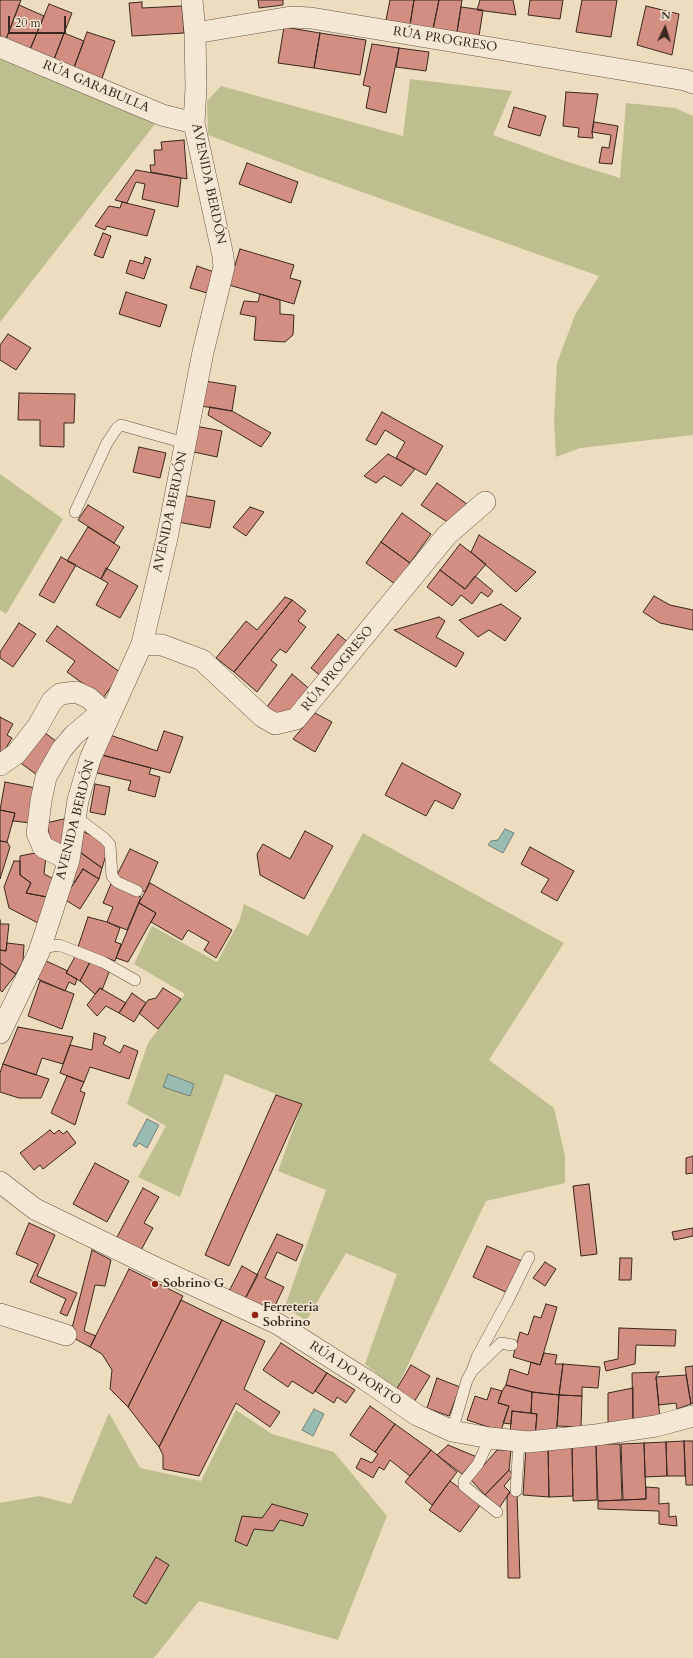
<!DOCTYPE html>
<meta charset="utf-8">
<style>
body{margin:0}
#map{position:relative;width:693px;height:1658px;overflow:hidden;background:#eedcbe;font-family:Cardo,serif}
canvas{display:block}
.north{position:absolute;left:645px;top:8px;width:40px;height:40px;-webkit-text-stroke:3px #f4e8d5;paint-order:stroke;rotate:4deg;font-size:11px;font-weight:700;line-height:16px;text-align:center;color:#3a2820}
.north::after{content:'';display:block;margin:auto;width:14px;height:18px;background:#3a2820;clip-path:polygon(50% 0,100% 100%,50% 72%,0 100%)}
.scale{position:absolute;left:8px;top:16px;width:58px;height:18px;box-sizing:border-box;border:2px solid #3a2820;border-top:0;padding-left:5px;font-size:12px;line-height:14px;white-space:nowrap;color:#3a2820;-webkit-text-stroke:3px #f4e8d5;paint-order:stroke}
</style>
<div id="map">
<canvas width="693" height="1658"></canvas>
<div class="north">N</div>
<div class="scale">20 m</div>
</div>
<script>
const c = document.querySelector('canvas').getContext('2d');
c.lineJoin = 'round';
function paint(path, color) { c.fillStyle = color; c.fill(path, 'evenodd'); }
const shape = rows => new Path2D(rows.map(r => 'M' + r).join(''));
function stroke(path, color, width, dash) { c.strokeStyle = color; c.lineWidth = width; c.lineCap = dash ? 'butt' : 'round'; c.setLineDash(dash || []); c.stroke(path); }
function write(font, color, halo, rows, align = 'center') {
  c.font = font + ' Cardo,serif'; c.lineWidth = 3; c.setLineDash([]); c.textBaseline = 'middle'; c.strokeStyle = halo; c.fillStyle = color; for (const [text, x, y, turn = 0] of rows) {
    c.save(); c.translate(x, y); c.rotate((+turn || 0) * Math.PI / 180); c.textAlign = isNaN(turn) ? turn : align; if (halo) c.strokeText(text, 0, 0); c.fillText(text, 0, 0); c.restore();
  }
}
const green = shape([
 [0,47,162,115,0,322],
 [410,79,512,91,493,135,568,162,620,178,626,103,675,108,693,116,693,435,580,448,556,457,554,420,557,363,575,315,599,276,314,175,208,135,207,101,221,86,403,136],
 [0,474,63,519,6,614,0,610],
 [363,833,564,943,489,1060,554,1108,565,1156,565,1183,486,1201,396,1390,365,1364,397,1274,346,1253,306,1321,285,1306,326,1190,278,1171,302,1104,225,1074,180,1197,138,1177,166,1126,127,1104,148,1043,185,994,134,964,152,926,217,962,239,922,244,904,308,936],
 [236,1410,272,1434,334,1452,387,1516,338,1640,199,1601,154,1658,0,1658,0,1503,39,1496,71,1504,109,1413,140,1468,201,1481]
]);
const water = shape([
 [505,829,514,833,503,853,488,845,491,841,498,840,505,829],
 [168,1074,194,1084,190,1096,163,1087,168,1074],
 [147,1119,159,1125,147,1148,139,1143,136,1147,133,1145,147,1119],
 [314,1409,324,1414,313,1436,302,1430,314,1409]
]);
const building = shape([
 [0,0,21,0,5,42,0,40,0,0],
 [258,0,283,0,283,5,259,8,258,0],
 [390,0,414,0,410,25,386,20,390,0],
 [414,0,439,0,433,29,410,25,414,0],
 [439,0,462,0,457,32,433,29,439,0],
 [480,0,513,0,516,15,477,10,480,0],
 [530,0,563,0,560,19,528,15,530,0],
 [582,0,617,0,611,37,576,32,582,0],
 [142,2,142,8,182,6,184,33,132,36,129,3,142,2],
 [49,4,72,13,53,62,29,52,49,4],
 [19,5,44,16,29,52,5,42,19,5],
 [646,6,679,14,672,55,637,45,646,6],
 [461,7,483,10,479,36,457,32,461,7],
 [284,27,320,33,314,68,278,63,284,27],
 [87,32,115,41,101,81,73,70,87,32],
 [64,33,84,41,73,70,53,62,64,33],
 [320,33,366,40,360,75,314,68,320,33],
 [372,44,399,48,386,113,366,108,370,87,363,85,372,44],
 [399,48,429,52,426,71,396,67,399,48],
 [566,92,598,94,592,132,593,138,578,137,579,128,563,126,566,92],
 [514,107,546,116,540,136,508,127,514,107],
 [594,122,618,126,612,164,599,163,602,147,609,148,611,135,592,132,594,122],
 [184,140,187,179,151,172,150,165,155,165,154,150,162,150,161,142,184,140],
 [247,163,298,182,291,203,239,184,247,163],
 [136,170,181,178,178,207,142,199,145,184,136,182,127,203,115,200,136,170],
 [122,202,155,210,147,236,107,226,105,230,95,226,109,206,120,208,122,202],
 [103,233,111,236,103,258,94,255,103,233],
 [240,249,294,265,290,278,301,281,294,304,229,285,240,249],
 [145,257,151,259,144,279,126,273,130,260,143,264,145,257],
 [197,266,214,272,207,293,190,288,197,266],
 [126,292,167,305,160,327,119,314,126,292],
 [260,294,280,300,280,314,294,315,293,335,285,342,254,340,256,317,240,314,244,301,258,302,260,294],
 [8,334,31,348,16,370,0,360,0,345,8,334],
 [205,381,236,386,232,411,201,406,205,381],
 [19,393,75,394,74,423,64,423,64,447,40,446,40,420,18,420,19,393],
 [210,407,232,411,271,433,261,447,208,415,210,407],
 [382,412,443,446,426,475,396,458,405,442,385,430,376,445,366,440,382,412],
 [195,426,222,431,217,457,189,451,195,426],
 [139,447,166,453,160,478,133,472,139,447],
 [388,454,415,469,401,486,384,476,376,483,364,476,388,454],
 [437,483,467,504,452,525,421,505,437,483],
 [182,495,215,501,210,528,178,522,182,495],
 [88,505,124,527,114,543,78,520,88,505],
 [250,507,264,512,246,536,233,527,250,507],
 [402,513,431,534,410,563,381,542,402,513],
 [88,527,120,547,101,579,67,561,88,527],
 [479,535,536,572,516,592,471,552,479,535],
 [381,542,410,563,395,584,366,563,381,542],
 [460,544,486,564,465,589,440,570,460,544],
 [61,557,76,565,54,603,39,595,61,557],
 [106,568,138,586,120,618,96,605,108,583,101,579,106,568],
 [440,570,465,589,475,576,493,591,488,597,481,592,472,604,461,595,452,606,427,587,440,570],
 [654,596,670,605,693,610,693,630,660,623,643,612,654,596],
 [285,597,292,600,234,672,216,658,246,621,257,630,285,597],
 [292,600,306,611,298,621,306,627,286,653,280,649,271,660,277,665,257,692,234,672,292,600],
 [501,604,521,618,505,641,489,630,478,637,459,620,501,604],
 [439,617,445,621,436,637,464,653,456,667,394,630,439,617],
 [19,623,36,634,13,667,0,658,0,652,19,623],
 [57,626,121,673,103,698,67,672,75,661,46,641,57,626],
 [338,634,350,644,323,678,311,668,338,634],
 [292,674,312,691,294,712,275,716,266,708,292,674],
 [315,713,332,722,315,752,293,739,315,713],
 [0,717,13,724,7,735,12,738,3,753,0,751,0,717],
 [41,730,60,744,37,775,18,761,41,730],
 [164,731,183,737,170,773,102,755,110,735,157,751,164,731],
 [102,755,151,768,149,774,160,777,155,797,128,790,131,781,97,773,102,755],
 [402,763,461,794,453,809,435,800,426,816,385,795,402,763],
 [5,782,41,789,31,823,13,821,15,813,0,810,5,782],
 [95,784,110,787,105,815,90,812,95,784],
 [0,810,15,813,7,842,0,841,0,810],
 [68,818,65,846,52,844,46,823,68,818],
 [82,831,99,839,104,845,107,852,102,868,77,850,82,831],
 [305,831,333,846,304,899,260,875,257,854,263,844,290,859,305,831],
 [0,841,7,842,10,847,0,879,0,841],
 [530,847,574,871,557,901,541,892,549,879,521,864,530,847],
 [130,849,158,862,145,892,116,877,130,849],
 [77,850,102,868,99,879,83,869,75,882,68,879,77,850],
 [35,853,46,856,44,874,54,879,52,898,26,893,31,883,20,875,20,856,35,853],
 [14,861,20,861,20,875,31,883,26,893,52,898,40,924,9,908,4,887,14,861],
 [83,869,99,879,80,909,64,899,83,869],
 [150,883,232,930,216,958,204,950,209,942,188,930,182,940,151,922,156,913,139,903,150,883],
 [111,884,141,897,127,930,107,922,113,907,103,903,111,884],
 [139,903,156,913,128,962,116,958,139,903],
 [88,917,107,922,120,928,115,942,121,944,115,961,78,947,88,917],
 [0,920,0,924,9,924,6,951,0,950,0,920],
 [7,943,24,945,23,961,16,974,0,963,0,950,6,951,7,943],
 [76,955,90,962,80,981,66,973,76,955],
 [44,960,68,971,66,973,77,979,75,985,69,982,65,991,36,978,44,960],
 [90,962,110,970,102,990,100,988,95,994,80,981,90,962],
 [0,963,16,974,2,992,0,990,0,963],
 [40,981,74,994,62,1029,28,1016,40,981],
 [100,988,126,1003,119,1013,106,1006,97,1016,87,1005,100,988],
 [163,988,181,999,158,1029,139,1013,148,1000,156,998,163,988],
 [132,993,146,1003,134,1022,119,1013,132,993],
 [18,1027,73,1037,63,1064,42,1058,36,1075,3,1064,18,1027],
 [94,1033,106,1037,103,1044,120,1053,124,1045,138,1051,129,1079,90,1067,84,1082,60,1073,70,1045,92,1050,94,1033],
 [3,1064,49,1079,41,1098,19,1098,0,1092,0,1073,3,1064],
 [67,1076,84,1082,80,1091,85,1093,75,1125,51,1113,67,1076],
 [276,1095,302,1104,229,1266,205,1255,276,1095],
 [50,1130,54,1134,59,1130,63,1134,67,1131,76,1143,43,1169,40,1165,34,1170,20,1153,50,1130],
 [693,1156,693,1173,686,1174,686,1158,693,1156],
 [95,1163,129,1181,107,1222,73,1204,95,1163],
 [589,1184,597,1254,581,1256,573,1186,589,1184],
 [143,1188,159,1197,144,1223,153,1228,140,1252,116,1239,143,1188],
 [29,1223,55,1235,37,1276,77,1293,67,1316,60,1313,66,1299,30,1282,38,1264,16,1254,29,1223],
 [693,1228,693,1236,674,1240,672,1232,693,1228],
 [277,1234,303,1245,296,1261,277,1252,265,1278,284,1287,272,1312,245,1299,277,1234],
 [487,1246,522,1261,508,1293,473,1277,487,1246],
 [92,1250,111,1260,105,1286,95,1285,84,1331,96,1336,90,1347,70,1336,92,1250],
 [620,1258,632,1258,631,1280,619,1280,620,1258],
 [545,1262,556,1269,545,1286,533,1278,545,1262],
 [242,1266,258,1275,245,1299,229,1291,242,1266],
 [129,1269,183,1296,128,1407,110,1389,112,1370,102,1354,90,1347,129,1269],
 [181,1300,222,1320,159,1447,128,1407,181,1300],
 [546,1304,557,1307,540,1365,513,1357,520,1332,528,1335,534,1316,541,1318,546,1304],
 [222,1320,265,1341,244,1389,280,1412,270,1427,236,1403,199,1476,163,1469,163,1455,159,1447,222,1320],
 [619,1328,676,1330,675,1346,636,1345,635,1364,606,1371,604,1362,618,1359,619,1328],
 [281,1343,327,1373,313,1394,292,1381,288,1387,263,1370,281,1343],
 [544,1353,557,1355,555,1364,563,1364,559,1395,532,1392,506,1385,510,1369,528,1375,531,1362,540,1365,544,1353],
 [563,1364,600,1367,598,1388,582,1387,582,1396,559,1395,563,1364],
 [411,1365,430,1376,414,1402,396,1390,411,1365],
 [693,1366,693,1403,691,1404,685,1367,693,1366],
 [659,1372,656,1377,660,1419,633,1419,632,1373,659,1372],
 [327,1373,355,1390,346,1403,337,1397,334,1403,315,1391,327,1373],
 [686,1375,691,1404,677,1409,676,1403,659,1405,656,1377,686,1375],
 [437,1378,460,1387,449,1416,427,1408,437,1378],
 [506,1385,532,1392,531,1413,512,1411,511,1424,503,1423,509,1406,498,1403,502,1391,506,1385],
 [491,1388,502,1391,498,1403,509,1406,501,1431,467,1420,475,1396,487,1400,491,1388],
 [633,1388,633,1419,608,1427,608,1393,633,1388],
 [532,1392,559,1395,557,1426,554,1434,535,1436,537,1414,531,1413,532,1392],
 [559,1395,582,1396,581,1427,557,1426,559,1395],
 [370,1406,395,1424,375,1452,350,1435,370,1406],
 [512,1411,537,1414,535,1436,510,1433,512,1411],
 [395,1424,431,1450,410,1476,390,1460,384,1470,379,1467,373,1478,356,1468,361,1458,372,1463,378,1454,375,1452,395,1424],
 [684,1441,693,1441,693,1485,686,1485,684,1441],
 [684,1441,685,1476,667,1476,666,1442,684,1441],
 [666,1442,667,1476,645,1477,644,1443,666,1442],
 [644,1443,646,1499,623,1500,621,1444,644,1443],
 [596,1444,597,1500,573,1501,572,1445,596,1444],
 [596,1444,620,1444,622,1500,598,1501,596,1444],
 [448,1445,477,1457,462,1474,437,1455,448,1445],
 [572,1445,573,1496,549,1497,548,1446,572,1445],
 [548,1446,549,1497,523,1495,526,1447,548,1446],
 [431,1450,457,1472,432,1505,405,1482,431,1450],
 [497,1450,511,1450,509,1470,485,1495,471,1480,497,1450],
 [509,1470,513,1475,504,1486,510,1492,499,1508,485,1495,509,1470],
 [450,1481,481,1504,460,1532,429,1510,450,1481],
 [646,1487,659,1488,659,1504,669,1503,669,1517,676,1516,677,1526,659,1524,659,1511,598,1509,598,1501,646,1499,646,1487],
 [510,1492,517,1495,520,1578,508,1578,507,1496,510,1492],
 [272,1504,308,1514,303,1526,280,1520,273,1531,254,1529,247,1546,235,1541,242,1516,262,1518,272,1504],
 [156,1557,169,1565,146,1604,133,1596,156,1557]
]);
const lane = shape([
 [75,512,107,443,117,428,121,425,185,443],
 [76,817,105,839,110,845,112,876,117,882,137,891],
 [39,951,47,947,59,945,103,962,135,980],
 [472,1371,477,1357,507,1302,529,1257],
 [452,1431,467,1380,472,1371,501,1343,512,1345],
 [490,1438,478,1464,464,1481,464,1486,497,1512],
 [516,1491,519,1441]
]);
const street = shape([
 [195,33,291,17,311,18,685,80,693,83],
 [0,47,162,115,194,123],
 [142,644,162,645,202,660,263,717,275,724,296,719,447,535,485,502],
 [0,765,16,754,38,726,52,701,60,694,76,692,89,698,99,707,101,712,74,735,62,749,46,777,41,801,37,833,43,847,69,860],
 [0,1033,39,952,69,860,78,800,90,759,142,644,167,538,203,352,224,267,223,256,194,123,196,88,195,33,192,0],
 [0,1182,35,1209,152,1266,278,1324,366,1380,417,1415,452,1431,490,1438,528,1442,596,1435,656,1426,693,1416],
 [0,1314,66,1335]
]);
const markers = [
 [155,1284,4,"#8f2418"],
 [255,1315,4,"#8f2418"]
];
const streetNames = [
 ["RÚA PROGRESO",445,40,9],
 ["RÚA GARABULLA",96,87,23],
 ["AVENIDA BERDÓN",208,184,78],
 ["AVENIDA BERDÓN",171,512,-78],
 ["RÚA PROGRESO",338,669,-51],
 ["AVENIDA BERDÓN",76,820,-76],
 ["RÚA DO PORTO",355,1374,33]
];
const poiNames = [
 ["Sobrino G",163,1284],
 ["Ferreteria",263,1308],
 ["Sobrino",263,1323]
];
paint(green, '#bebf8e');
paint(water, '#99bcb2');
stroke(water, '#738178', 1);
paint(building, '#d28e81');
stroke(building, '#3a2820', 1);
stroke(lane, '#675548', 12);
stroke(street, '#675548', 22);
stroke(lane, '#f4e8d5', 11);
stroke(street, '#f4e8d5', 21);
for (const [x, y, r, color] of markers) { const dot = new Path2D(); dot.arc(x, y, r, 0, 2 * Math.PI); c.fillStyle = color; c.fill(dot); stroke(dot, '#f4e8d5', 1.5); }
write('13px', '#3a2820', '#f4e8d5', streetNames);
write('bold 13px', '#3a2820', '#f4e8d5', poiNames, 'left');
</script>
